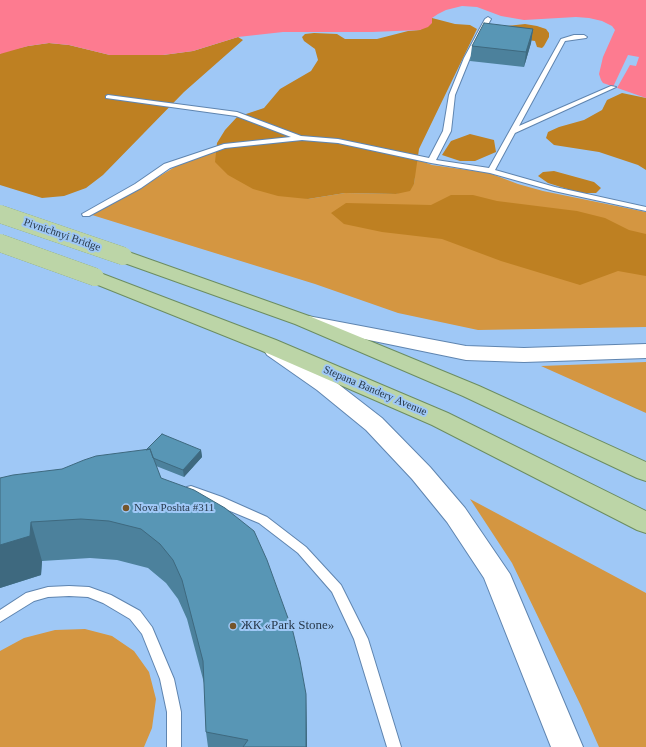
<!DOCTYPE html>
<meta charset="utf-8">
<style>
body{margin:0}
canvas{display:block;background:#9fc8f6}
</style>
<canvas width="646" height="747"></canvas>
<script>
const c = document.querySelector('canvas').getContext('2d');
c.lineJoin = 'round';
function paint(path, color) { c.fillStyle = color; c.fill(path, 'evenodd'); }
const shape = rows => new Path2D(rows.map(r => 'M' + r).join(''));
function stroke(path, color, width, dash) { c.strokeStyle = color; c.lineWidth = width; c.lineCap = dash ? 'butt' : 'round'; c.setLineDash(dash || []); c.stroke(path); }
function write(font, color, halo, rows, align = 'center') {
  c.font = font + ' Georgia,serif'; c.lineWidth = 4; c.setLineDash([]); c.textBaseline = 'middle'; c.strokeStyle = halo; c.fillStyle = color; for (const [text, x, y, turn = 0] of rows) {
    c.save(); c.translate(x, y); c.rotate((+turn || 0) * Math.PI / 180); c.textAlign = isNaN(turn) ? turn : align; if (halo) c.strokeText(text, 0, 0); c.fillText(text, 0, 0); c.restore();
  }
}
const green = shape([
 [216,151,308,199,345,193,396,194,414,184,416,159,432,165,489,173,518,184,543,191,646,212,646,327,478,330,398,313,315,284,92,215,140,188,183,162],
 [646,362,646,413,541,366],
 [470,499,646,593,646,747,599,747,581,706,512,563],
 [85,629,112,636,134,651,149,672,156,699,152,728,144,747,0,747,0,651,24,638,55,630]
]);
const forest = shape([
 [432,18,455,24,470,25,477,29,419,149,414,184,410,191,396,194,345,193,308,199,278,196,253,189,228,175,215,162,217,143,225,130,237,117,264,108,280,89,311,71,318,60,315,49,304,41,302,37,305,34,314,33,337,34,345,39,377,39,408,31,420,30],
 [525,24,537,26,546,29,549,33,549,37,544,46,542,48,537,47,535,41,528,40,507,26],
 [238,37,243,40,184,92,103,175,86,188,64,196,42,198,0,185,0,54,2,52,28,46,49,43,69,45,110,55,163,55,193,51],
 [622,93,646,98,646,170,638,165,599,152,554,145,546,138,548,132,559,127,584,120,602,110,607,100],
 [470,134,494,140,496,152,475,161,460,161,442,155,451,141],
 [554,171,594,182,601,188,596,193,580,193,548,183,538,176,543,172],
 [451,195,473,195,497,201,577,211,605,218,629,230,646,234,646,276,618,271,580,285,501,261,442,239,382,232,344,224,331,213,346,203,431,205]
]);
const water = shape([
 [0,0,646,0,646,98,603,83,601,80,599,74,603,57,615,30,612,26,602,21,589,18,576,17,524,20,501,16,477,7,462,6,446,10,438,14,432,18,432,23,428,27,420,30,372,32,283,32,238,37,193,51,163,55,110,55,69,45,49,43,28,46,0,54]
]);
const pier = shape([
 [628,55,639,57,636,66,630,65,617,88,613,87]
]);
const lane = shape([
 [488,17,491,19,470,58,455,95,451,131,436,160,489,168,561,39,574,35,584,35,587,37,586,38,565,41,519,126,611,86,616,87,515,133,495,170,555,187,646,207,646,211,554,191,490,173,431,163,338,143,302,140,225,148,170,168,141,188,89,216,83,216,82,214,135,184,164,164,224,144,291,137,236,116,106,98,106,96,108,95,237,112,301,136,338,139,429,158,443,131,449,95,464,58,485,19,488,17],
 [191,486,222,497,267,517,306,547,341,585,368,639,401,747,387,747,354,639,332,592,298,553,259,523,187,493,185,490,187,487,191,486],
 [69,586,89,587,111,595,140,611,152,627,174,679,181,712,181,747,167,747,167,712,160,679,142,634,130,619,103,603,88,597,69,596,48,597,34,601,0,622,0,610,26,593,48,587,69,586]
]);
const secondary = shape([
 [308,316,466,346,524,348,646,344,646,358,524,362,466,360,301,326,298,322,301,318,308,316],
 [275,343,283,345,333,380,382,418,430,467,465,508,510,574,583,747,551,747,484,578,447,522,412,479,366,430,317,390,267,355,264,350,267,345,275,343]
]);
const primary = shape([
 [123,250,309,316,479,386,646,462,646,481,637,478,463,396,295,324,116,260,114,256,116,252,123,250],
 [95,271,276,340,448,413,646,511,646,533,637,530,432,425,260,350,88,281,85,277,88,273,95,271]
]);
const primaryBridge = shape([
 [0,214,123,256],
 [0,243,95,277]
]);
const wall = shape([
 [533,29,531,43,524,67,470,61,472,46],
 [201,450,202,457,184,477,156,466,161,478,306,694,307,747,208,747,206,732,204,683,187,619,178,599,166,583,148,568,117,560,90,558,42,561,41,575,0,588,0,478]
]);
const shadedWall = shape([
 [533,29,531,43,524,67,526,52],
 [201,450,202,457,184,477,183,470],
 [31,522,42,561,41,575,0,588,0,545],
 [306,694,307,747,306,747]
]);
const building = shape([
 [484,23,533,29,526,52,472,46,484,23],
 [162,434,201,450,183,470,153,458,150,449,146,450,162,434],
 [150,449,161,478,194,490,225,508,254,531,267,560,293,632,300,661,306,694,306,747,243,747,248,740,206,732,203,661,182,580,173,560,160,544,141,529,109,521,81,519,31,522,30,536,0,545,0,478,13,475,62,469,84,460,96,456,150,449]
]);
const markers = [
 [126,508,4,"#75552b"],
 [233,626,4,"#75552b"]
];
const streetNames = [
 ["Pivnichnyi Bridge",62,235,19],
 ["Stepana Bandery Avenue",375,391,23]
];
const poiNames = [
 ["Nova Poshta #311",134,508]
];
const nearPoinames = [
 ["ЖК «Park Stone»",241,626]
];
paint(green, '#d49641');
paint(forest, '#be8022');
paint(water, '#fd7b90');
paint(pier, '#9fc8f6');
stroke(lane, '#5f85b0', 2);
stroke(secondary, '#5f85b0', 2);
stroke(primary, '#6c8d61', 2);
paint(lane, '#fff');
paint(secondary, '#fff');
paint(primary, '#bcd5a7');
stroke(primaryBridge, '#6c8d61', 18, []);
stroke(primaryBridge, '#bcd5a7', 18);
paint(wall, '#4c819c');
paint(shadedWall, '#3e697f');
paint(building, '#5896b5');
stroke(building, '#3e697f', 1);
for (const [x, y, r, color] of markers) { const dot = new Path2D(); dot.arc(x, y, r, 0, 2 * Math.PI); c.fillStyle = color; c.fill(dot); stroke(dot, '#9fc8f6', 1.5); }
write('11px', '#293a4c', '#9fc8f6', streetNames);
write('11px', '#293a4c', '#9fc8f6', poiNames, 'left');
write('13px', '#293a4c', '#9fc8f6', nearPoinames, 'left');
</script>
